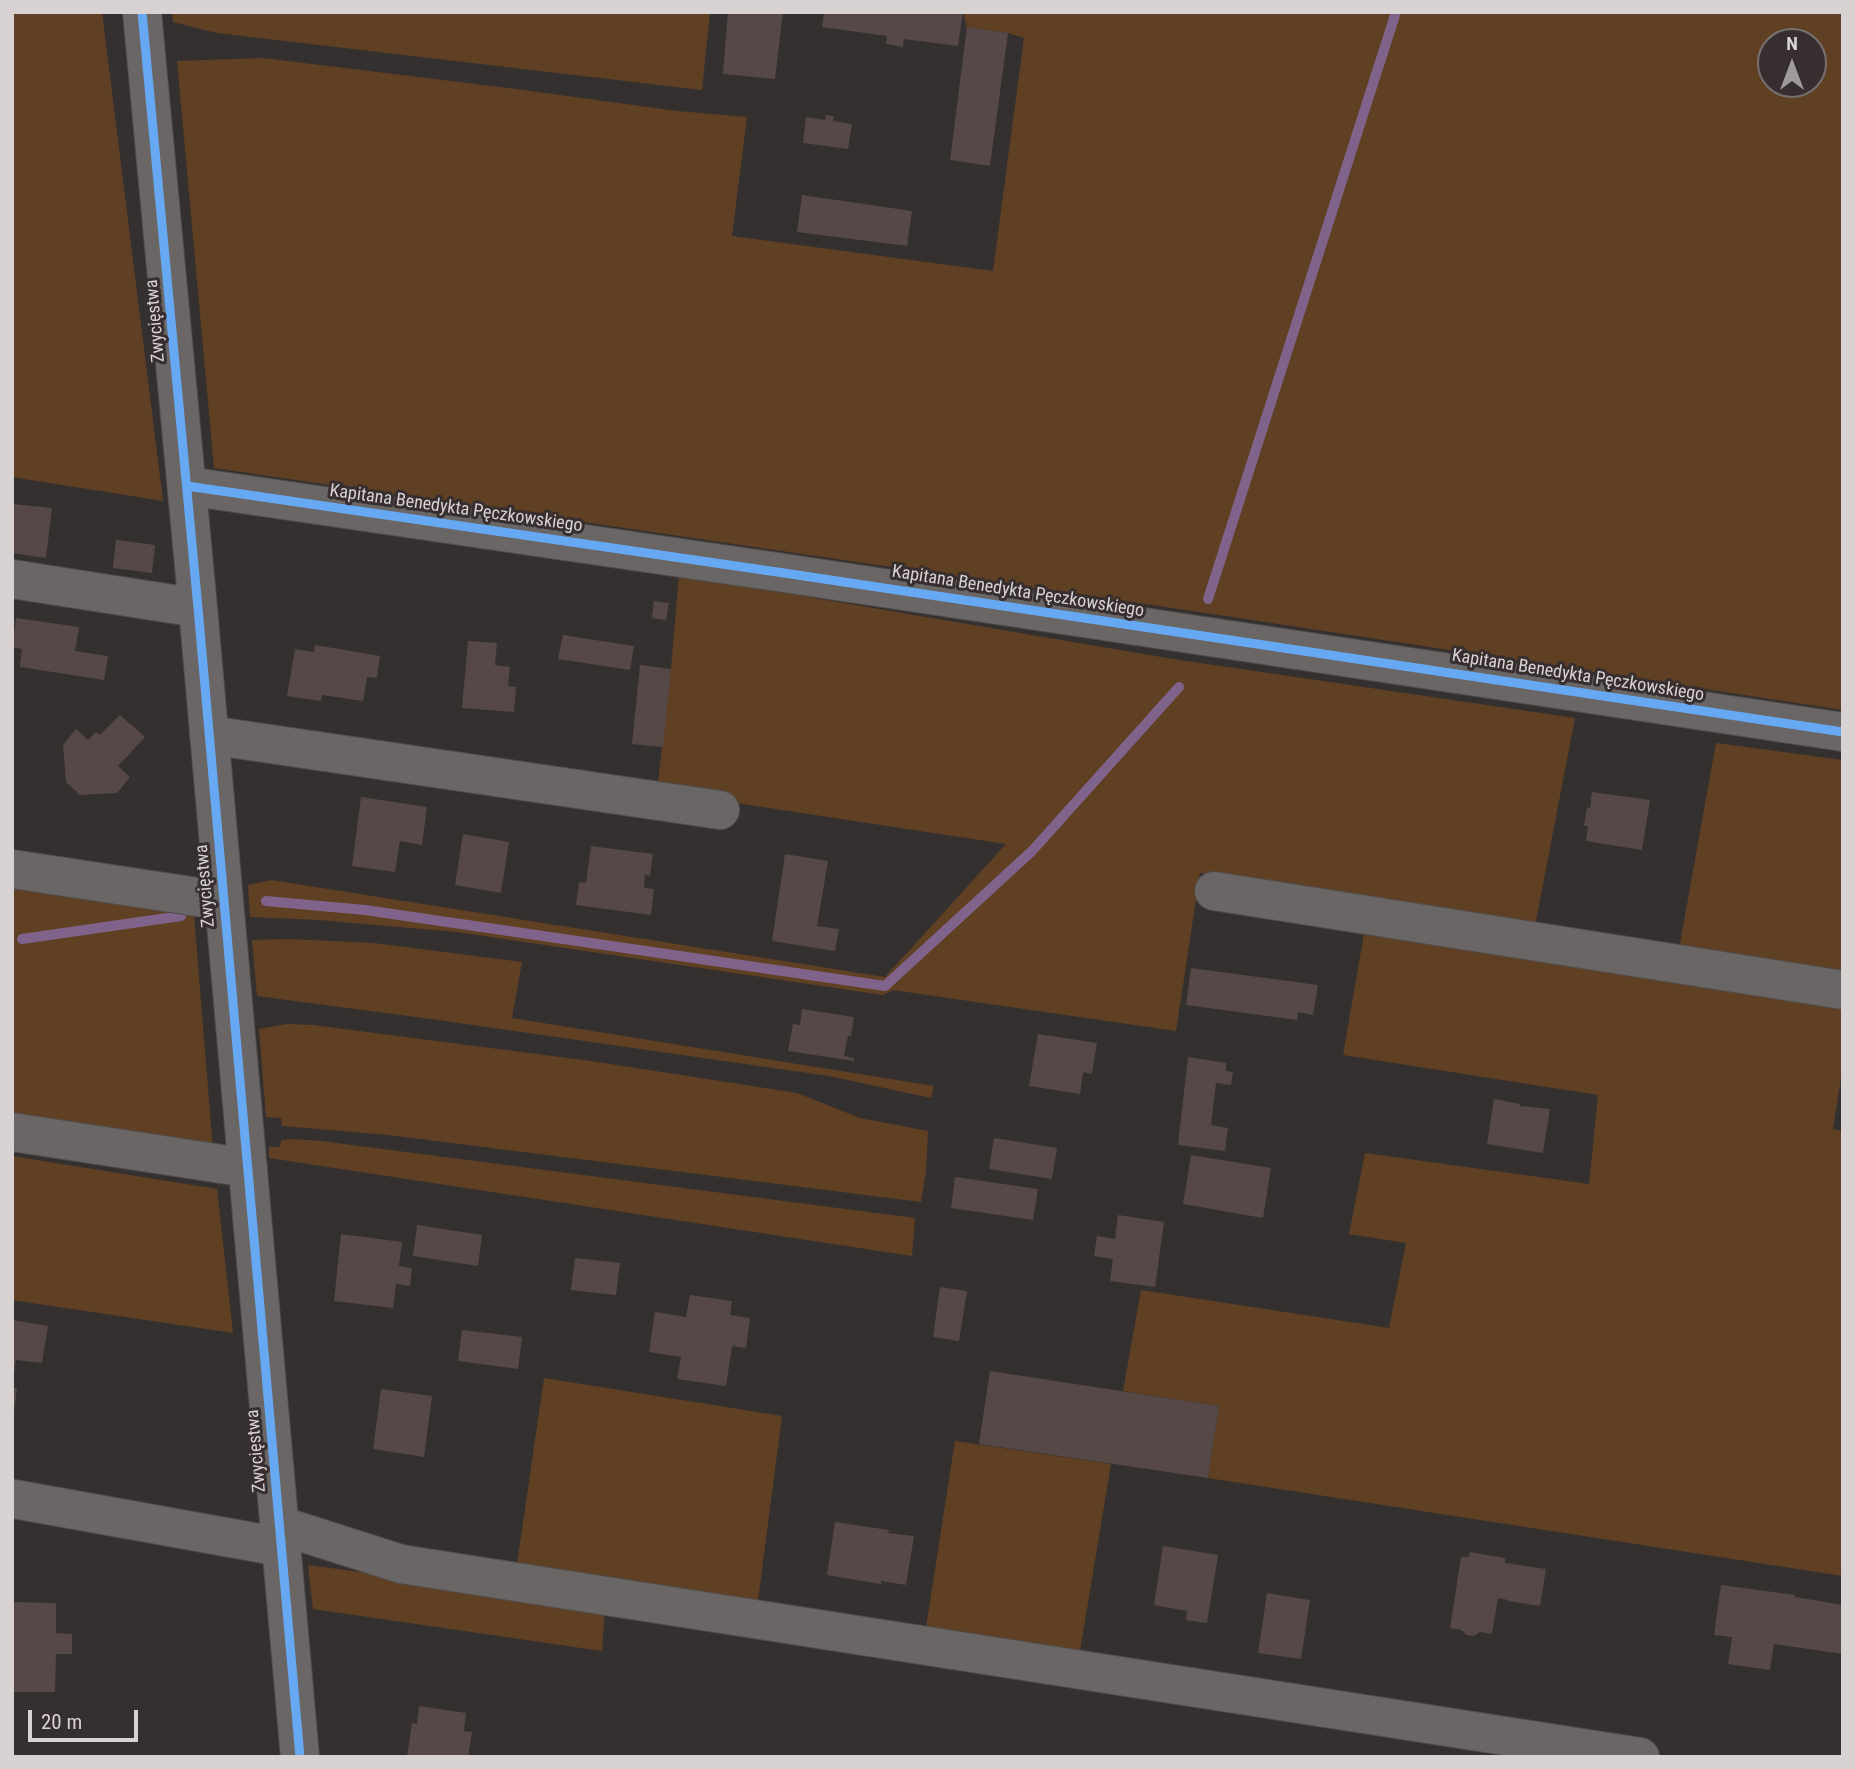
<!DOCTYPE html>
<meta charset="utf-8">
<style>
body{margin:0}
#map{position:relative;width:1855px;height:1769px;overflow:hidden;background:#353030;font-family:"Roboto Condensed",sans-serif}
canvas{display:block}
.frame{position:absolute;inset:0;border:14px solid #d8d2d3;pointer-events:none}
.north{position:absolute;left:1757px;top:28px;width:70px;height:70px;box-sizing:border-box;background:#372e2f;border:2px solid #777071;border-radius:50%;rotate:0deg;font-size:19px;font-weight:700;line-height:28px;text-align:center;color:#d8d2d3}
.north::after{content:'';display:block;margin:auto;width:24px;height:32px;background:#9f999a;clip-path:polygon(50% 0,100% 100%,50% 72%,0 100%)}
.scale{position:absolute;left:28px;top:1710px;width:110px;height:32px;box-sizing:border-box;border:4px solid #d8d2d3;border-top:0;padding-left:9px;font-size:21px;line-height:24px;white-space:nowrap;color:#d8d2d3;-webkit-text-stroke:5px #372e2f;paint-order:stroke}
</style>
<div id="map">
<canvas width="1855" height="1769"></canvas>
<div class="frame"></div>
<div class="north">N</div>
<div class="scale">20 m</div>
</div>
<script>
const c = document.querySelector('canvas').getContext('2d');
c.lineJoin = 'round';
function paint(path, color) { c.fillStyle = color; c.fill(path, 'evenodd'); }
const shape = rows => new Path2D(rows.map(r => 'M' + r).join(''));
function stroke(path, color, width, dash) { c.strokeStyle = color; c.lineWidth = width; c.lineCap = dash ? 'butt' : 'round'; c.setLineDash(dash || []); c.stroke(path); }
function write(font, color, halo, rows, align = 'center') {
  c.font = font + ' "Roboto Condensed",sans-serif'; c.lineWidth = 6; c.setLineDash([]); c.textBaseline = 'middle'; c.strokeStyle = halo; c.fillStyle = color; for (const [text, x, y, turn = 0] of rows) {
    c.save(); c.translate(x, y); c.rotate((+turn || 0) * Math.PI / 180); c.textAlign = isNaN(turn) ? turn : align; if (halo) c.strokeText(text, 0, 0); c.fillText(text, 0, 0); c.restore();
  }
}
const green = shape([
 [12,12,102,12,163,501,12,477],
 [172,12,710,12,702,90,217,33,173,22],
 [963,12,1843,12,1843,710,1193,611,214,468,177,61,263,58,516,89,677,111,747,117,732,236,993,271,1024,38,1008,33,967,27],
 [1771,42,1813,42,1813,84,1771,84],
 [679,575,1173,659,1575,718,1535,926,1200,873,1176,1031,893,990,883,995,457,932,319,920,250,917,248,885,271,880,885,977,1006,844,657,791,671,669],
 [1716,743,1843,760,1843,975,1679,949],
 [12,889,194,915,213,1150,12,1120],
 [1365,928,1843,1003,1843,1065,1833,1129,1843,1131,1843,1576,1208,1478,1219,1406,1123,1391,1141,1290,1389,1328,1406,1243,1349,1234,1365,1153,1589,1184,1598,1095,1343,1055],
 [289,939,374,943,522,962,512,1018,934,1086,931,1098,829,1076,431,1019,257,996,252,940],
 [287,1024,313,1025,591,1061,797,1093,860,1118,928,1131,926,1171,921,1202,388,1135,282,1126,281,1118,266,1117,259,1029],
 [292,1139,321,1141,915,1218,912,1256,269,1158,269,1147,280,1147,281,1140],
 [12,1156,217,1189,233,1333,12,1300],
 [544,1378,782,1416,757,1608,516,1571],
 [955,1441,1111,1464,1079,1657,925,1634],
 [308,1565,605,1605,602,1651,313,1609]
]);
const stream = shape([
 [1208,599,1396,12],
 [266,901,365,910,885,986,1032,851,1179,687],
 [22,939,181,916]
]);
const building = shape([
 [728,12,783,12,775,79,723,74],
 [824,12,963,12,958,46,904,39,903,47,886,44,887,36,822,27],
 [967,27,1008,33,990,166,950,160],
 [826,115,834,116,833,121,852,124,848,149,803,143,806,117,825,120],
 [802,195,912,211,907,246,797,232],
 [12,504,52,508,46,558,12,553],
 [116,540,155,545,152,573,113,568],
 [654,601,669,603,666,620,652,618],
 [16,618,79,627,75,651,108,656,104,680,20,667,22,649,12,647],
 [563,635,634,646,630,670,558,659],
 [468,641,497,643,495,665,510,667,508,686,516,687,514,712,462,708],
 [315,645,380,656,377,678,367,677,363,701,322,695,321,701,287,696,295,649,314,652],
 [640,665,671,669,663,747,632,744],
 [120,715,145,737,118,766,130,777,117,793,80,795,66,782,63,745,76,729,88,740,96,732,100,735],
 [1592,792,1650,800,1642,850,1586,841,1588,826,1584,826,1587,807,1590,808],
 [361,797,427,807,422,845,400,841,395,872,352,866],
 [463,834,509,842,501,893,455,885],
 [591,846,653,854,650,876,645,875,644,888,654,889,651,915,576,905,579,882,586,883],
 [785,854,828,861,817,926,839,929,835,951,772,941],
 [1191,968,1318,985,1313,1015,1298,1012,1297,1020,1186,1005],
 [802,1009,854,1017,851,1036,848,1036,844,1056,854,1058,854,1061,788,1051,793,1024,800,1025],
 [1038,1034,1097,1043,1092,1074,1083,1072,1080,1094,1029,1086],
 [1188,1057,1226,1063,1226,1071,1233,1072,1231,1085,1216,1083,1211,1125,1228,1128,1225,1151,1178,1145],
 [1494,1099,1520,1104,1520,1106,1550,1109,1543,1153,1487,1144],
 [994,1138,1057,1148,1052,1179,989,1169],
 [1191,1155,1271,1168,1263,1218,1183,1204],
 [955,1177,1038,1189,1033,1220,951,1208],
 [1118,1215,1164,1222,1155,1287,1110,1281,1113,1259,1094,1256,1097,1236,1115,1239],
 [417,1225,482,1235,478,1266,413,1256],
 [341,1234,402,1242,399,1266,412,1268,410,1286,396,1284,393,1308,334,1301],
 [575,1258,620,1263,616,1295,571,1290],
 [940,1287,967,1291,959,1341,933,1337],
 [690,1295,732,1301,730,1315,750,1318,746,1348,732,1346,726,1386,677,1379,681,1357,649,1352,655,1312,686,1317],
 [12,1320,48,1326,42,1363,16,1360,14,1374,12,1374],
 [462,1330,522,1337,518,1369,458,1361],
 [990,1371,1219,1406,1208,1478,979,1444],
 [12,1388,17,1388,14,1412,12,1412],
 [381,1389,432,1396,424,1457,373,1449],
 [835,1522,889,1530,888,1533,914,1536,906,1585,881,1581,881,1584,827,1575],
 [1163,1546,1218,1555,1207,1623,1186,1620,1187,1611,1154,1605],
 [1470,1552,1505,1558,1505,1563,1546,1569,1540,1606,1508,1601,1508,1600,1498,1598,1492,1634,1480,1632,1474,1636,1466,1635,1462,1630,1450,1628,1461,1557,1469,1557],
 [1721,1585,1795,1595,1795,1597,1843,1605,1843,1654,1774,1644,1770,1670,1728,1664,1732,1637,1714,1635],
 [1267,1593,1310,1600,1301,1659,1258,1653],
 [12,1602,56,1603,56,1633,72,1634,72,1654,56,1654,55,1692,12,1692],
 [419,1706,466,1713,464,1731,472,1732,468,1757,407,1757,412,1723,417,1724]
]);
const minor = shape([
 [142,12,198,608,300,1757],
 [187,486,784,573,1843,732],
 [12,579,198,608],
 [209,735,720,810],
 [12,869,224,901],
 [1214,891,1843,990],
 [12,1132,248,1168],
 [14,1499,281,1547],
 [279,1525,401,1564,1640,1757]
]);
const cycleway = shape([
 [142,12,198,608,300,1757],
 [187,486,784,573,1843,732]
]);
const streetNames = [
 ["Zwycięstwa",156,321,-95],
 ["Kapitana Benedykta Pęczkowskiego",456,509,8],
 ["Kapitana Benedykta Pęczkowskiego",1018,592,9],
 ["Kapitana Benedykta Pęczkowskiego",1578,676,9],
 ["Zwycięstwa",206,886,-95],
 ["Zwycięstwa",257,1451,-95]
];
paint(green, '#604023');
stroke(stream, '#80638b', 10);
paint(building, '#554846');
stroke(minor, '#514d4d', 40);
stroke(minor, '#6a6666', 38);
stroke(cycleway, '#66a8f1', 9);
write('18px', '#d8d2d3', '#372e2f', streetNames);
</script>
